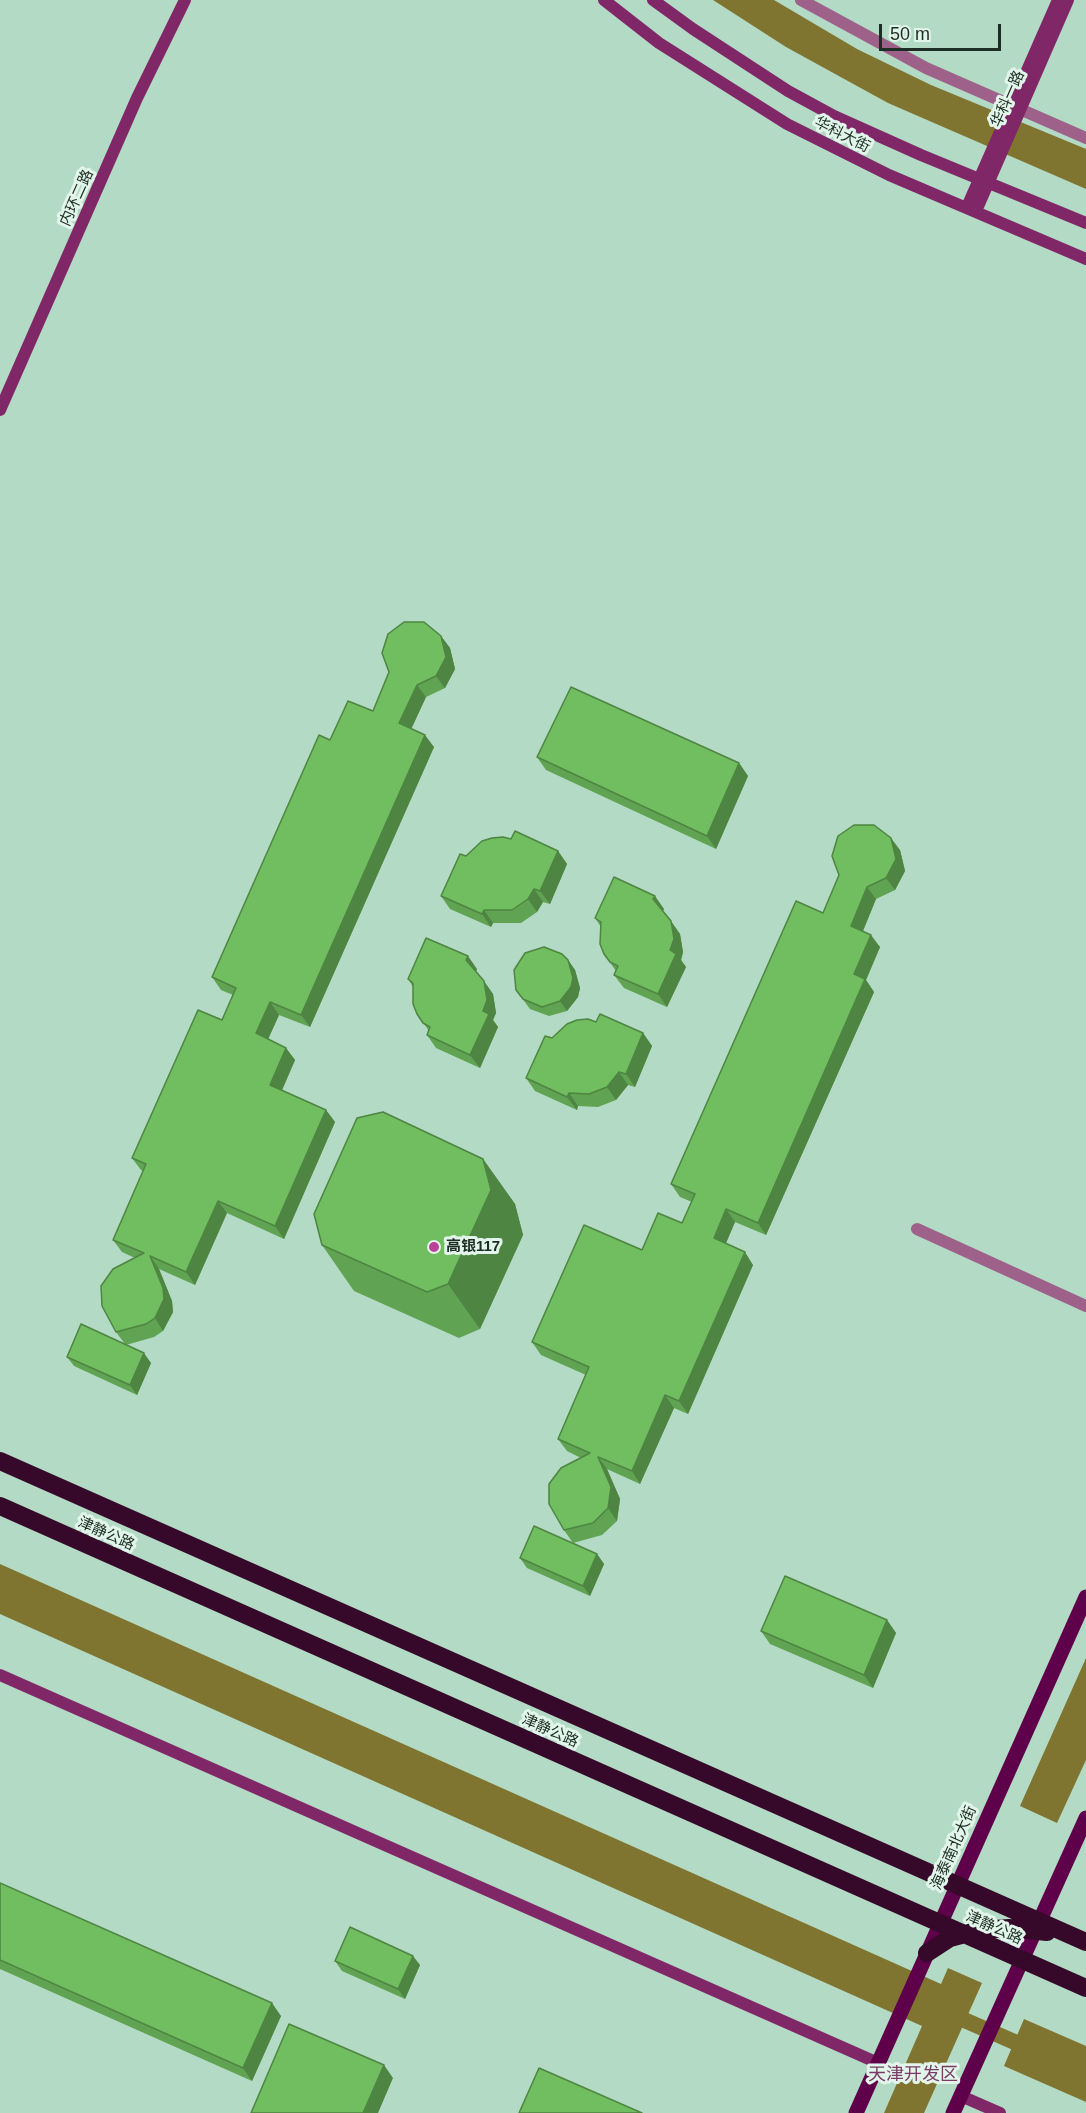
<!DOCTYPE html>
<meta charset="utf-8">
<style>
body{margin:0}
#map{position:relative;width:1086px;height:2113px;overflow:hidden;background:#b3dac4;font-family:Helvetica,sans-serif}
canvas{display:block}
.scale{position:absolute;left:879px;top:24px;width:122px;height:27px;box-sizing:border-box;border:3px solid #1d2c24;border-top:0;padding-left:8px;font-size:18px;line-height:21px;white-space:nowrap;color:#1d2c24;-webkit-text-stroke:4px #e2f5ea;paint-order:stroke}
</style>
<div id="map">
<canvas width="1086" height="2113"></canvas>
<div class="scale">50 m</div>
</div>
<script>
const c = document.querySelector('canvas').getContext('2d');
c.lineJoin = 'round';
function paint(path, color) { c.fillStyle = color; c.fill(path, 'evenodd'); }
const shape = rows => new Path2D(rows.map(r => 'M' + r).join(''));
function stroke(path, color, width, dash) { c.strokeStyle = color; c.lineWidth = width; c.lineCap = dash ? 'butt' : 'round'; c.setLineDash(dash || []); c.stroke(path); }
function write(font, color, halo, rows, align = 'center') {
  c.font = font + ' Helvetica,"Noto Sans SC",sans-serif'; c.lineWidth = 6; c.setLineDash([]); c.textBaseline = 'middle'; c.strokeStyle = halo; c.fillStyle = color; for (const [text, x, y, turn = 0] of rows) {
    c.save(); c.translate(x, y); c.rotate((+turn || 0) * Math.PI / 180); c.textAlign = isNaN(turn) ? turn : align; if (halo) c.strokeText(text, 0, 0); c.fillText(text, 0, 0); c.restore();
  }
}
const water = shape([
 [713,0,774,0,857,49,931,85,1086,149,1086,189,888,103,786,47],
 [0,1564,941,1984,948,1968,982,1983,924,2113,884,2113,922,2026,0,1614],
 [1086,1658,1086,1760,1057,1823,1020,1806],
 [1024,2019,1086,2046,1086,2102,1004,2066]
]);
const canal = shape([
 [946,2012,1035,2051]
]);
const street = shape([
 [801,0,926,68,1086,138],
 [917,1229,1086,1306]
]);
const secondary = shape([
 [604,0,659,43,787,124,889,175,1086,259],
 [653,0,693,29,788,91,834,116,921,155,1086,223],
 [967,207,1058,0],
 [976,211,1068,0],
 [0,410,137,98,185,0],
 [0,1675,878,2063],
 [961,2096,1000,2113]
]);
const primary = shape([
 [856,2113,1086,1597],
 [953,2113,1086,1818]
]);
const highway = shape([
 [0,1461,1086,1942],
 [0,1506,1086,1988],
 [927,1953,950,1938,980,1930,1009,1928,1047,1932]
]);
const wall = shape([
 [441,636,450,648,455,669,445,688,426,697,411,729,434,747,310,1027,279,1015,268,1039,286,1048,295,1060,282,1090,326,1110,335,1122,284,1239,227,1213,195,1285,159,1269,172,1301,173,1312,163,1331,154,1337,126,1345,151,1363,137,1395,74,1366,67,1357,125,1344,116,1332,135,1258,122,1252,113,1240,143,1171,141,1170,132,1158,222,1020,233,995,221,990,212,977,330,740,373,711],
 [537,757,739,763,748,776,716,849,546,770],
 [511,839,558,851,567,864,550,904,543,902,537,912,521,923,493,923,491,927,450,909,441,896,466,856],
 [900,850,905,871,895,890,876,899,863,931,880,947,866,980,874,992,766,1235,735,1222,726,1243,753,1265,688,1414,674,1408,640,1484,607,1469,620,1499,617,1521,602,1535,573,1543,564,1530,581,1458,567,1451,558,1439,586,1375,541,1355,532,1342,642,1250,682,1223,692,1202,680,1197,671,1184,823,913],
 [664,909,663,911,680,934,683,952,681,960,686,967,667,1007,624,988,614,975,616,971,604,954,601,927,595,918],
 [568,960,575,970,580,988,578,997,567,1011,549,1016,530,1009,516,990],
 [477,969,476,972,493,994,496,1013,493,1020,498,1027,480,1068,436,1048,427,1035,429,1031,417,1014,413,987,408,979],
 [596,1022,643,1033,652,1046,635,1087,628,1085,616,1100,598,1107,578,1106,577,1110,535,1091,526,1078,552,1038],
 [483,1159,515,1204,523,1235,480,1329,459,1338,354,1291,322,1245],
 [597,1554,604,1564,590,1596,527,1568,520,1558],
 [887,1620,896,1633,873,1688,770,1644,761,1631],
 [0,1883,281,2016,252,2081,0,1969],
 [335,1961,420,1965,405,1999,342,1971]
]);
const shadedWall = shape([
 [441,636,450,648,455,669,445,688,436,676],
 [417,685,426,697,408,736,399,723],
 [425,735,434,747,310,1027,301,1015],
 [739,763,748,776,716,849,707,836],
 [891,838,900,850,905,871,895,890,886,878],
 [558,851,567,864,550,904,540,891],
 [867,887,876,899,860,938,851,926],
 [534,889,543,902,537,912,528,899],
 [655,896,664,909,662,912,653,899],
 [484,910,493,923,491,927,482,914],
 [671,921,680,934,683,952,681,960,686,967,667,1007,658,994,670,950],
 [871,935,880,947,866,980,874,992,766,1235,758,1223,854,974],
 [468,956,477,969,475,973,466,960],
 [568,960,575,970,580,988,578,997,567,1011,560,1001],
 [484,981,493,994,496,1013,493,1020,498,1027,480,1068,470,1055,483,1011],
 [270,1002,279,1015,265,1046,256,1033],
 [643,1033,652,1046,635,1087,626,1074],
 [286,1048,295,1060,279,1097,270,1085],
 [619,1072,628,1085,616,1100,607,1087],
 [569,1093,578,1106,577,1110,567,1097],
 [326,1110,335,1122,284,1239,275,1226],
 [483,1159,515,1204,523,1235,480,1329,448,1284],
 [218,1201,227,1213,195,1285,186,1272],
 [726,1209,735,1222,723,1250,714,1238],
 [745,1252,753,1265,688,1414,679,1401],
 [150,1256,159,1269,172,1301,173,1312,163,1331,155,1318],
 [144,1353,151,1363,137,1395,130,1385],
 [665,1395,674,1408,640,1484,632,1471],
 [598,1457,607,1469,620,1499,617,1521,608,1508],
 [597,1554,604,1564,590,1596,583,1586],
 [887,1620,896,1633,873,1688,864,1675],
 [413,1956,420,1965,405,1999,398,1989],
 [272,2003,281,2016,252,2081,243,2068],
 [384,2065,393,2078,378,2113,363,2113]
]);
const building = shape([
 [404,622,424,622,441,636,446,657,436,676,417,685,399,723,425,735,301,1015,270,1002,256,1033,286,1048,270,1085,326,1110,275,1226,218,1201,186,1272,150,1256,163,1288,164,1299,155,1318,146,1324,116,1332,102,1306,101,1286,113,1269,144,1253,113,1240,146,1164,132,1158,198,1010,222,1020,236,988,212,977,319,735,330,740,348,701,373,711,389,672,382,653,388,634,404,622],
 [571,687,739,763,707,836,537,757,571,687],
 [854,825,874,825,891,838,896,859,886,878,867,887,851,926,871,935,854,974,865,979,758,1223,726,1209,714,1238,745,1252,679,1401,665,1395,632,1471,598,1457,611,1487,608,1508,593,1523,564,1530,549,1504,549,1484,561,1468,590,1453,558,1439,589,1367,532,1342,584,1225,642,1250,658,1213,682,1223,695,1194,671,1184,796,901,823,913,839,875,832,856,838,836,854,825],
 [515,831,558,851,540,891,534,889,528,899,512,910,484,910,482,914,441,896,460,854,466,856,482,841,492,838,503,837,511,839,515,831],
 [614,877,655,896,653,899,671,921,674,939,670,950,676,954,658,994,614,975,618,966,610,962,604,954,600,944,601,922,595,918,614,877],
 [426,938,468,956,466,960,484,981,487,1000,483,1011,489,1014,470,1055,427,1035,430,1027,423,1023,417,1014,413,1004,413,983,408,979,426,938],
 [544,947,562,954,568,960,573,978,571,987,560,1001,542,1007,523,999,516,990,514,970,525,953,544,947],
 [600,1014,643,1033,626,1074,619,1072,607,1087,589,1094,569,1093,567,1097,526,1078,545,1036,552,1038,567,1024,577,1020,588,1019,596,1022,600,1014],
 [383,1112,483,1159,491,1190,448,1284,427,1292,322,1245,314,1214,357,1118,383,1112],
 [81,1324,144,1353,130,1385,67,1357,81,1324],
 [534,1526,597,1554,583,1586,520,1558,534,1526],
 [785,1576,887,1620,864,1675,761,1631,785,1576],
 [0,1883,272,2003,243,2068,0,1960,0,1883],
 [350,1927,413,1956,398,1989,335,1961,350,1927],
 [289,2024,384,2065,363,2113,251,2113,289,2024],
 [539,2068,642,2113,519,2113,539,2068]
]);
const markers = [
 [434,1247,6,"#ba4399"]
];
const streetNames = [
 ["华科一路",1008,99,-66],
 ["华科大街",842,135,27],
 ["内环二路",77,198,-66],
 ["津静公路",106,1534,24],
 ["津静公路",550,1731,24],
 ["海泰南北大街",954,1848,-66],
 ["津静公路",994,1928,24]
];
const poiNames = [
 ["高银117",446,1247]
];
const quarterNames = [
 ["天津开发区",913,2075]
];
paint(water, '#807530');
stroke(canal, '#807530', 16);
stroke(street, '#9e628a', 12);
stroke(secondary, '#802768', 12);
stroke(primary, '#5f004b', 15);
stroke(highway, '#36082a', 18);
paint(wall, '#60a352');
paint(shadedWall, '#4e8542');
paint(building, '#70be5f');
stroke(building, '#4e8542', 1.5);
for (const [x, y, r, color] of markers) { const dot = new Path2D(); dot.arc(x, y, r, 0, 2 * Math.PI); c.fillStyle = color; c.fill(dot); stroke(dot, '#e2f5ea', 2); }
write('15px', '#1d2c24', '#e2f5ea', streetNames);
write('bold 15px', '#1d2c24', '#e2f5ea', poiNames, 'left');
write('18px', '#783c66', '#e2f5ea', quarterNames);
</script>
